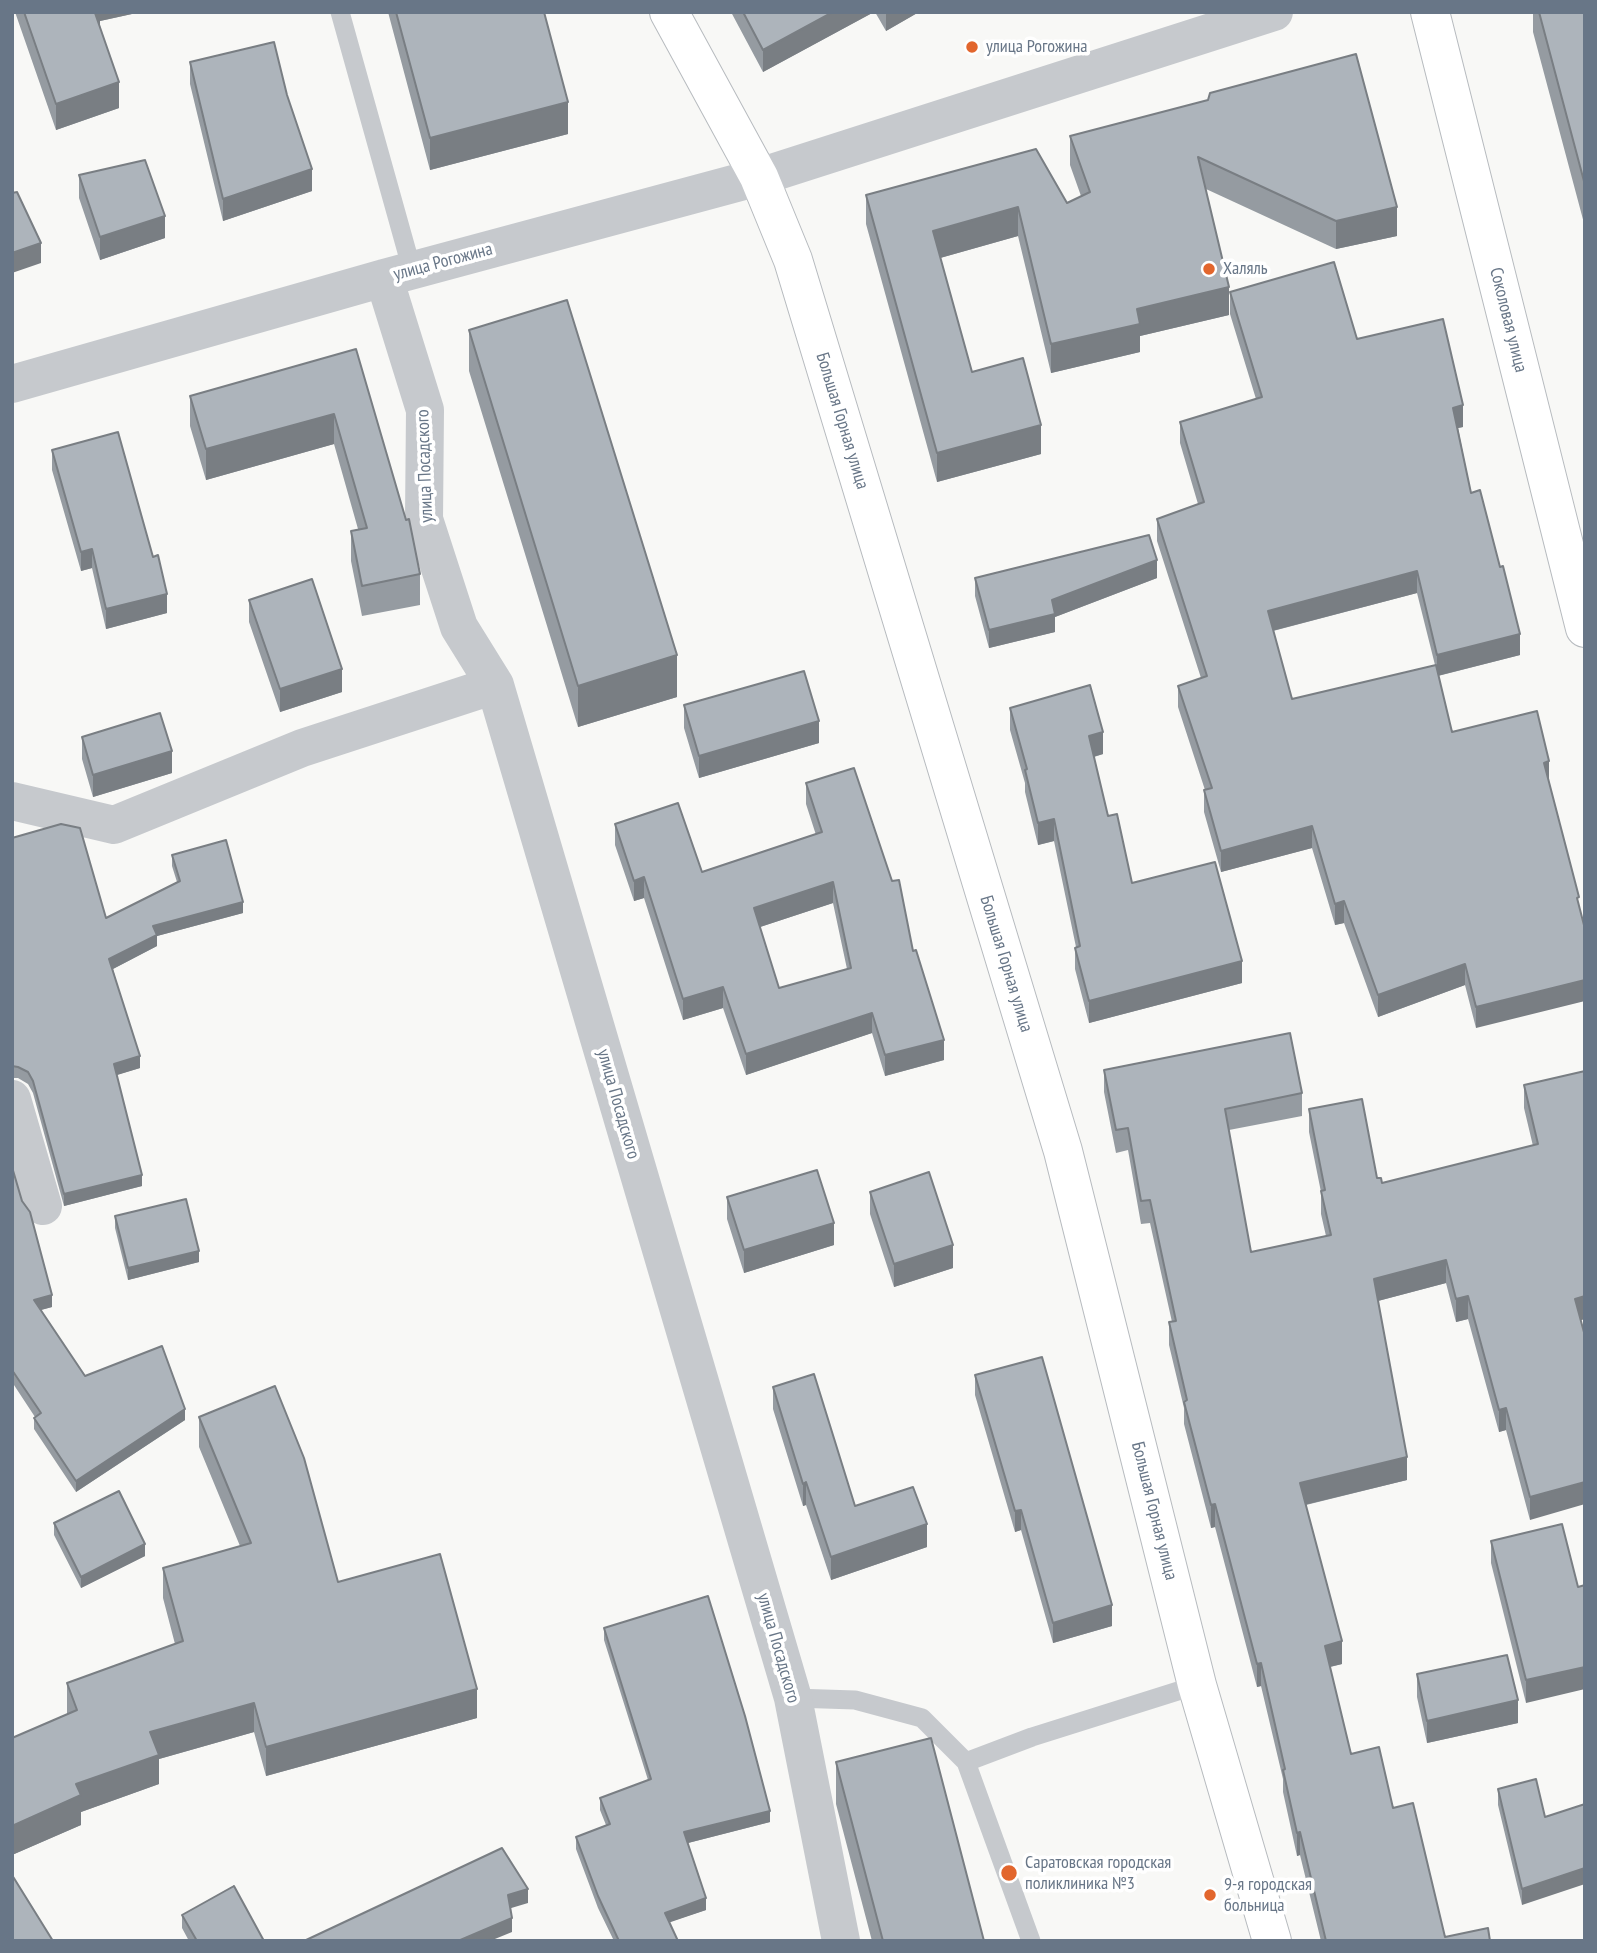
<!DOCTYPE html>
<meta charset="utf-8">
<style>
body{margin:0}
#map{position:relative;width:1597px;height:1953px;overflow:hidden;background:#f8f8f6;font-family:"PT Sans Narrow",sans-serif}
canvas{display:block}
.frame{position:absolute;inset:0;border:14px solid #687687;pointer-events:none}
</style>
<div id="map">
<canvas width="1597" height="1953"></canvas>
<div class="frame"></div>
</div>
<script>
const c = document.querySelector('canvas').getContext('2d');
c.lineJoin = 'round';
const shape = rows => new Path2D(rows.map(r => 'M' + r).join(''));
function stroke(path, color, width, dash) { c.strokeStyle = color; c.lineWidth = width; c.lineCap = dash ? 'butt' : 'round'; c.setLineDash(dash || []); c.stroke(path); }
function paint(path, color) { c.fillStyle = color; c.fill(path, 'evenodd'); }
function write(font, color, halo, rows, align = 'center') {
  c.font = font + ' "PT Sans Narrow",sans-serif'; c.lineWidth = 7; c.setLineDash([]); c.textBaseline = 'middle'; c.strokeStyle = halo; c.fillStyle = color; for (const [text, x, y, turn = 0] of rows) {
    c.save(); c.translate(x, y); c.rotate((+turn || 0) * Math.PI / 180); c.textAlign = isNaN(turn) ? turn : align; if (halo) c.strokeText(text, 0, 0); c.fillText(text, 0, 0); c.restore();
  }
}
const service = shape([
 [340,12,412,270],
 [793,1698,855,1700,922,1718,966,1762,1032,1737,1197,1685],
 [966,1762,1031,1941]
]);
const minor = shape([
 [384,278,425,410,424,519,459,627,495,685,793,1698,841,1941],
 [12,384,384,278,759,177,1274,12],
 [12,801,114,825,302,748,495,685],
 [12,1099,43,1206]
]);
const primary = shape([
 [669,12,759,177,793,260,1063,1151,1197,1685,1272,1941],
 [1430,12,1585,628]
]);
const wall = shape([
 [15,12,141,12,100,21,100,26,119,108,56,130],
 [388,12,544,12,568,134,430,170],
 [731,12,874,12,763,72],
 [875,12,919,12,886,31],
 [1533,12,1585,12,1585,227,1533,32],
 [190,62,287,95,312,191,223,221,190,84],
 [1208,100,1397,236,1336,249,1206,189,1229,315,1140,336,1140,352,1051,373,1018,236,940,258,972,372,1041,454,937,482,866,224,866,195,1067,203,1081,196,1070,165,1070,136],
 [79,175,165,238,100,260,79,198],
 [1230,292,1357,339,1463,427,1458,428,1471,493,1520,655,1438,676,1452,732,1537,711,1476,1028,1465,985,1378,1017,1344,923,1335,925,1312,848,1221,872,1204,812,1204,790,1205,790,1178,707,1178,686,1201,678,1157,541,1157,519,1198,504,1180,443,1180,422,1256,399,1230,314],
 [1417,593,1435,665,1292,699,1273,631],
 [469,330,677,697,578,727,469,371],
 [356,349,420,574,420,605,362,616,351,561,351,531,358,529,334,444,206,480,190,426,190,396],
 [52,450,153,557,167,613,106,629,92,568,81,571,52,470],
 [975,578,1157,578,1055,617,1055,632,989,648,975,596],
 [249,600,342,692,280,712,249,622],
 [684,705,819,743,699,778,684,728],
 [1010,708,1103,754,1094,757,1108,816,1132,883,1242,983,1089,1023,1075,969,1075,948,1076,947,1054,841,1038,845,1025,792,1025,783,1010,730],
 [82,737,172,773,93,797,82,759],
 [806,783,913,951,944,1060,885,1076,872,1033,746,1075,723,1008,683,1020,644,898,634,901,615,845,615,824,702,872,816,835,806,804],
 [833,903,847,969,779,988,760,927],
 [12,838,106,918,177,882,172,866,172,855,243,913,157,936,157,946,113,969,140,1068,116,1075,142,1186,64,1206,33,1093,28,1084,18,1078,12,1078],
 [1104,1070,1302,1093,1302,1116,1229,1130,1251,1252,1326,1236,1321,1214,1321,1192,1309,1132,1309,1109,1382,1183,1533,1146,1524,1108,1524,1085,1580,1320,1530,1520,1506,1430,1499,1432,1468,1319,1456,1322,1446,1283,1378,1301,1407,1480,1306,1505,1342,1664,1330,1667,1351,1754,1393,1808,1445,1937,1490,1941,1321,1941,1300,1855,1297,1856,1283,1792,1283,1779,1261,1686,1257,1687,1215,1527,1211,1528,1184,1424,1184,1408,1169,1345,1169,1322,1172,1322,1150,1223,1141,1224,1128,1150,1116,1153,1104,1092],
 [12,1167,52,1307,40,1310,85,1376,185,1420,76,1492,34,1429,34,1418,35,1417,12,1382],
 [870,1192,953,1268,894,1287,870,1214],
 [727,1197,834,1245,744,1273,727,1219],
 [115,1216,199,1262,128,1280,115,1228],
 [975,1375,1112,1626,1053,1643,1021,1530,1015,1532,975,1395],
 [773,1387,855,1506,927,1547,831,1580,806,1505,803,1506,773,1409],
 [199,1417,338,1582,477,1718,266,1776,254,1732,159,1759,159,1784,81,1812,81,1825,12,1855,12,1738,67,1714,67,1683,175,1644,163,1598,163,1568,240,1546,199,1447],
 [54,1523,145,1556,81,1588,54,1535],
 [1491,1541,1578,1587,1526,1703,1491,1563],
 [604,1628,770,1822,688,1843,706,1910,669,1922,678,1941,614,1941,598,1908,576,1849,576,1837,606,1825,600,1810,600,1798,648,1780,604,1640],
 [1417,1674,1518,1723,1427,1743,1417,1697],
 [836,1762,984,1941,872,1941,836,1804],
 [1498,1789,1545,1817,1522,1905,1498,1805],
 [182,1915,264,1941,189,1941,182,1928]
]);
const shadedWall = shape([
 [94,12,141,12,100,21,100,38],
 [833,12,874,12,763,72,763,50],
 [886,12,919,12,886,31],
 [119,82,119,108,56,130,56,104],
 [568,102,568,134,430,170,430,138],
 [312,169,312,191,223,221,223,199],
 [1018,207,1018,236,933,260,933,231],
 [1397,207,1397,236,1336,249,1336,221],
 [165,216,165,238,100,260,100,237],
 [41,243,41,263,12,273,12,253],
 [1229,287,1229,315,1140,336,1140,352,1051,373,1051,344,1137,309],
 [1463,405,1463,427,1453,429,1453,408],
 [334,414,334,444,206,480,206,449],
 [1041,425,1041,454,937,482,937,453],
 [92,549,92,568,81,571,81,552],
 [1157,560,1157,578,1055,617,1055,632,989,648,989,630,1052,600],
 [1417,571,1417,593,1268,632,1268,611],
 [167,594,167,613,106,629,106,609],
 [1520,634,1520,655,1437,676,1437,655],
 [677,655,677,697,578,727,578,686],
 [342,669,342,692,280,712,280,689],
 [819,721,819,743,699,778,699,756],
 [1103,732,1103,754,1089,758,1089,736],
 [172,751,172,773,93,797,93,775],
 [1549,761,1549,783,1544,763],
 [1054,819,1054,841,1038,845,1038,823],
 [1312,826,1312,848,1221,872,1221,851],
 [644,877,644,898,634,901,634,881],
 [833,882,833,903,754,929,754,908],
 [1344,901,1344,923,1335,925,1335,904],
 [243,902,243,913,157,936,157,946,109,971,109,959,153,926],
 [1242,961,1242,983,1089,1023,1089,1001],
 [1465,964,1465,985,1378,1017,1378,995],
 [1585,980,1585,1001,1476,1028,1476,1007],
 [723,987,723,1008,683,1020,683,999],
 [872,1013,872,1033,746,1075,746,1054],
 [944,1040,944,1060,885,1076,885,1055],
 [140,1056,140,1068,114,1076,114,1064],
 [142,1175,142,1186,64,1206,64,1194],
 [834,1223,834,1245,744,1273,744,1250],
 [953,1245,953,1268,894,1287,894,1264],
 [199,1251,199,1262,128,1280,128,1268],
 [1446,1260,1446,1283,1374,1302,1374,1279],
 [52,1295,52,1307,34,1312,34,1300],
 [1468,1296,1468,1319,1456,1322,1456,1299],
 [1585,1296,1585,1319,1575,1322,1575,1299],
 [1506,1408,1506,1430,1499,1432,1499,1410],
 [185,1409,185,1420,76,1492,76,1481],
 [1407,1457,1407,1480,1300,1506,1300,1483],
 [806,1482,806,1505,803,1506,803,1484],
 [1585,1482,1585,1504,1530,1520,1530,1497],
 [1215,1504,1215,1527,1211,1528,1211,1505],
 [1021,1510,1021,1530,1015,1532,1015,1511],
 [927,1524,927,1547,831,1580,831,1557],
 [145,1544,145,1556,81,1588,81,1577],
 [1112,1605,1112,1626,1053,1643,1053,1623],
 [1342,1641,1342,1664,1325,1668,1325,1646],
 [1261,1663,1261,1686,1257,1687,1257,1664],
 [1585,1667,1585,1689,1526,1703,1526,1680],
 [477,1689,477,1718,266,1776,266,1747],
 [1518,1700,1518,1723,1427,1743,1427,1721],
 [254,1703,254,1732,159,1759,159,1784,81,1812,81,1825,12,1855,12,1826,76,1784,150,1732],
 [770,1811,770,1822,684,1844,684,1832],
 [1300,1832,1300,1855,1297,1856,1297,1833],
 [1585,1868,1585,1884,1522,1905,1522,1889],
 [528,1889,528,1903,508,1909,508,1895],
 [706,1898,706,1910,665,1924,665,1913],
 [512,1918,512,1932,490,1941,458,1941]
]);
const building = shape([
 [24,12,98,12,95,13,119,82,56,104,24,12],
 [396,12,544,12,568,102,430,138,396,12],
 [743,12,833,12,763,50,743,12],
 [1539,12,1585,12,1585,185,1539,12],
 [274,42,287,95,312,169,223,199,190,62,274,42],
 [1356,54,1397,207,1336,221,1198,157,1229,287,1137,309,1140,324,1051,344,1018,207,933,231,972,372,1023,358,1041,425,937,453,866,195,1036,149,1067,203,1090,192,1070,136,1208,100,1210,93,1356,54],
 [145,160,165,216,100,237,79,175,145,160],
 [17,192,41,243,12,253,12,193,17,192],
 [1334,262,1357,339,1443,319,1463,405,1453,408,1471,493,1480,490,1500,567,1503,566,1520,634,1437,655,1417,571,1268,611,1292,699,1436,665,1452,732,1537,711,1549,761,1544,763,1579,897,1577,898,1585,929,1585,980,1476,1007,1465,964,1378,995,1344,901,1335,904,1312,826,1221,851,1204,790,1212,788,1178,686,1207,676,1157,519,1204,502,1180,422,1262,397,1230,292,1334,262],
 [567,300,677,655,578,686,469,330,567,300],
 [356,349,406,520,409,519,420,574,362,586,351,531,367,528,334,414,206,449,190,396,356,349],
 [118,432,153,557,158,555,167,594,106,609,92,549,81,552,52,450,118,432],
 [1149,535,1157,560,1052,600,1055,614,989,630,975,578,1149,535],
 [312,579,342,669,280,689,249,600,312,579],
 [804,671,819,721,699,756,684,705,804,671],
 [1090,685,1103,732,1089,736,1108,816,1117,814,1132,883,1215,862,1242,961,1089,1001,1075,948,1080,946,1054,819,1038,823,1025,770,1027,769,1010,708,1090,685],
 [160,713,172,751,93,775,82,737,160,713],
 [854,768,892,881,899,880,913,951,916,950,944,1040,885,1055,872,1013,746,1054,723,987,683,999,644,877,634,881,615,824,678,803,702,872,822,832,806,783,854,768],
 [833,882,851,968,779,988,754,908,833,882],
 [61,824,80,828,106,918,180,881,172,855,226,840,243,902,153,926,157,935,109,959,140,1056,114,1064,142,1175,64,1194,33,1081,28,1072,18,1067,12,1066,12,838,61,824],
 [1290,1033,1302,1093,1225,1109,1251,1252,1331,1235,1321,1191,1325,1190,1309,1109,1362,1099,1377,1178,1381,1178,1382,1183,1538,1144,1524,1085,1585,1071,1585,1296,1575,1299,1585,1336,1585,1482,1530,1497,1506,1408,1499,1410,1468,1296,1456,1299,1446,1260,1374,1279,1407,1457,1300,1483,1342,1641,1325,1646,1351,1754,1379,1747,1393,1808,1413,1803,1445,1937,1488,1928,1490,1941,1326,1941,1300,1832,1297,1833,1283,1770,1285,1769,1261,1663,1257,1664,1215,1504,1211,1505,1184,1402,1187,1400,1169,1322,1176,1321,1150,1200,1141,1201,1128,1128,1116,1130,1104,1070,1290,1033],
 [12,1167,22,1201,30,1212,52,1295,34,1300,85,1376,162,1346,185,1409,76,1481,34,1418,41,1413,12,1370,12,1167],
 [817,1170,834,1223,744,1250,727,1197,817,1170],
 [929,1172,953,1245,894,1264,870,1192,929,1172],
 [186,1199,199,1251,128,1268,115,1216,186,1199],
 [1042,1357,1112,1605,1053,1623,1021,1510,1015,1511,975,1375,1042,1357],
 [814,1374,855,1506,913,1487,927,1524,831,1557,806,1482,803,1484,773,1387,814,1374],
 [275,1386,304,1458,338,1582,440,1554,477,1689,266,1747,254,1703,150,1732,159,1755,76,1784,81,1795,12,1826,12,1738,77,1710,67,1683,183,1641,163,1568,251,1543,199,1417,275,1386],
 [119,1491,145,1544,81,1577,54,1523,119,1491],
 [1562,1524,1578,1587,1585,1585,1585,1667,1526,1680,1491,1541,1562,1524],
 [708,1596,745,1716,770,1811,684,1832,706,1898,665,1913,678,1941,619,1941,598,1896,576,1837,610,1824,600,1798,651,1779,604,1628,708,1596],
 [1507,1655,1518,1700,1427,1721,1417,1674,1507,1655],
 [931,1738,984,1941,883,1941,836,1762,931,1738],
 [1536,1779,1545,1817,1585,1804,1585,1868,1522,1889,1498,1789,1536,1779],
 [502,1848,528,1889,508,1895,512,1918,458,1941,304,1941,502,1848],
 [12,1875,53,1941,12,1941,12,1875],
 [234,1886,264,1941,197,1941,182,1915,234,1886]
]);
const markers = [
 [972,47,7,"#e2662d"],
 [1209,269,7,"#e2662d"],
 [1009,1873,9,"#e2662d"],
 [1210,1895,7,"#e2662d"]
];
const poiNames = [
 ["улица Рогожина",986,47],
 ["Халяль",1223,269],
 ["Саратовская городская",1025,1863],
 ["поликлиника №3",1025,1884],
 ["9-я городская",1224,1885],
 ["больница",1224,1906]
];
const streetNames = [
 ["улица Рогожина",443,262,-15],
 ["Соколовая улица",1508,320,76],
 ["Большая Горная улица",842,421,73],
 ["улица Посадского",425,466,-92],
 ["Большая Горная улица",1006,964,73],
 ["улица Посадского",618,1104,74],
 ["Большая Горная улица",1154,1511,76],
 ["улица Посадского",778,1648,74]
];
stroke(primary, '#b7bbbf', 40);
stroke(service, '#c6c9cd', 19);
stroke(minor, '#c6c9cd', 38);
stroke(primary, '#fff', 38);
paint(wall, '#959ba1');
paint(shadedWall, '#797e83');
paint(building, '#adb4bb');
stroke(building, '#797e83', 2);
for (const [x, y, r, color] of markers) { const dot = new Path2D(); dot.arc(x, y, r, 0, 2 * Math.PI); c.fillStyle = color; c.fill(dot); stroke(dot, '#fff', 2.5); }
write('18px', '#687687', '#fff', poiNames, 'left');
write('18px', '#687687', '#fff', streetNames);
</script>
